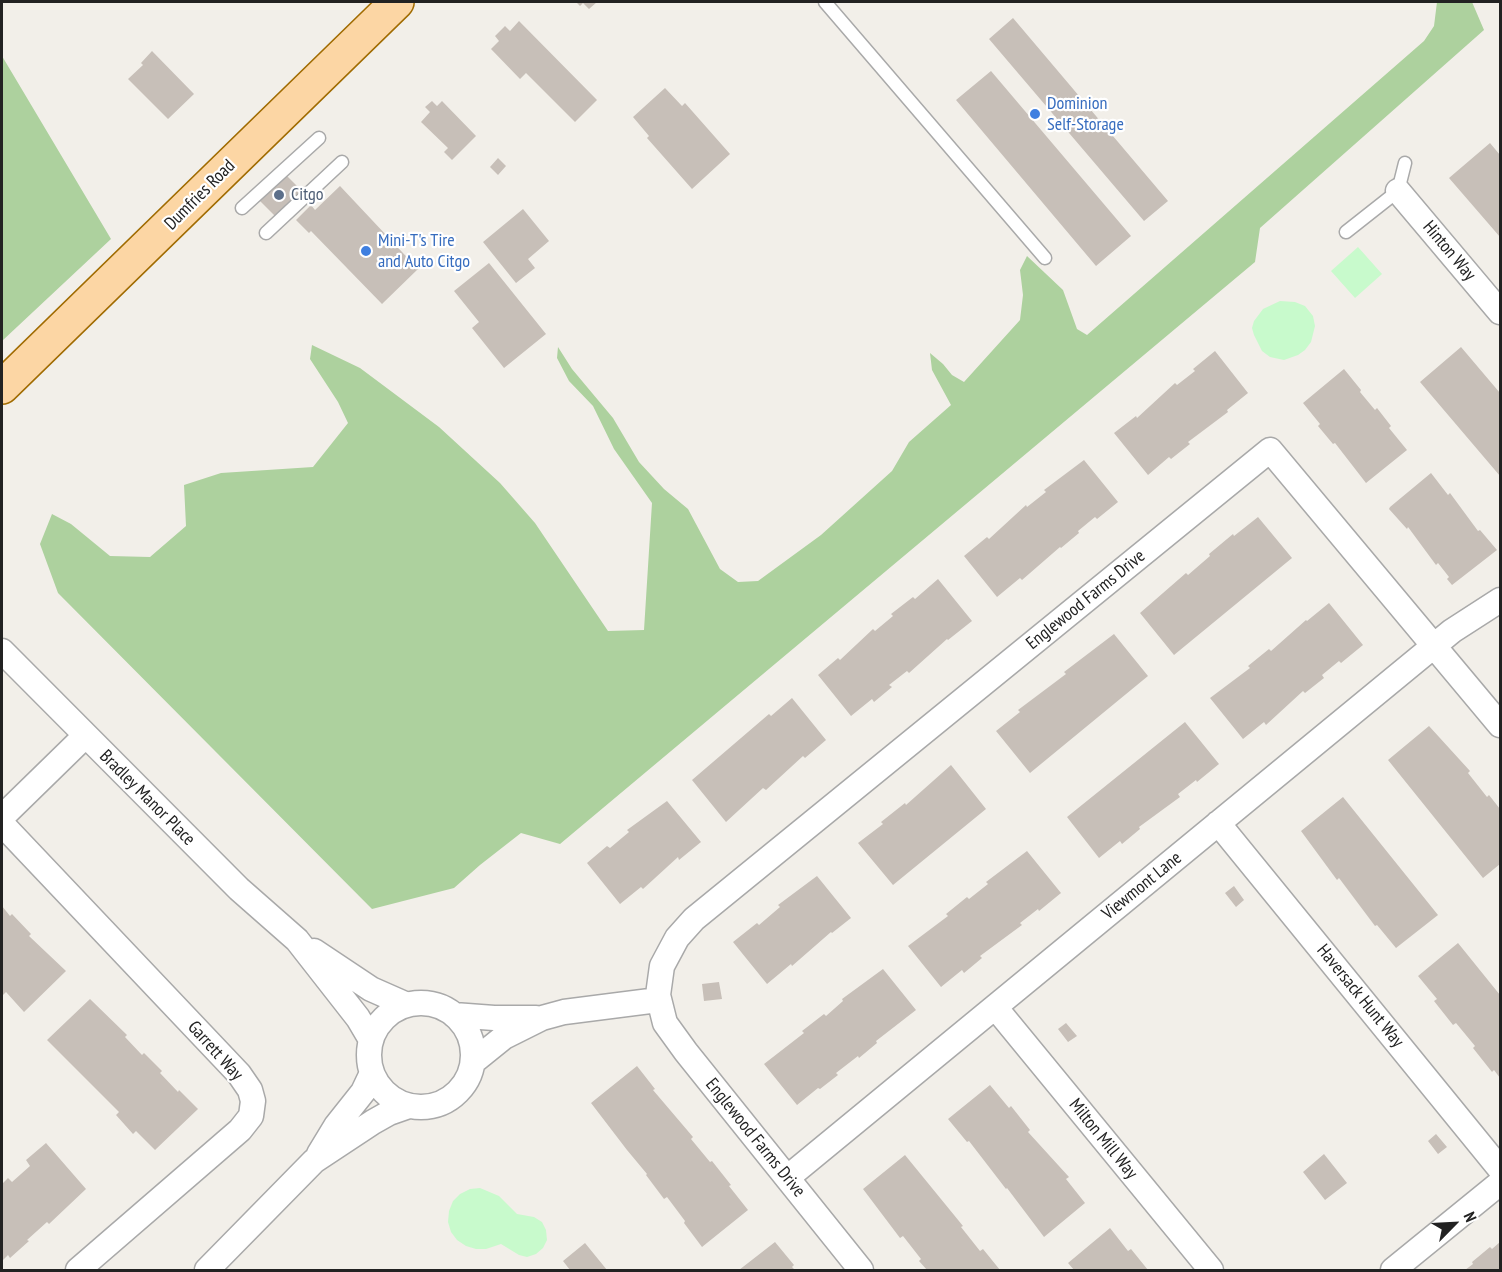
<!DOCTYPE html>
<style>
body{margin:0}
#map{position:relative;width:1502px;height:1272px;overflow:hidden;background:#f2efe9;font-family:"PT Sans Narrow",sans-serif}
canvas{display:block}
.frame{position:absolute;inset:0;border:3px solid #222;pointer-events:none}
.north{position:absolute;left:1424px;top:1194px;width:60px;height:60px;-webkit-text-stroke:4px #fff;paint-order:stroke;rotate:66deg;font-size:16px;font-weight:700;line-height:24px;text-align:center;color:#222}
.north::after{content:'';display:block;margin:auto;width:21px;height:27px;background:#222;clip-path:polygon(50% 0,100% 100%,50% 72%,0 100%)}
</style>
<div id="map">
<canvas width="1502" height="1272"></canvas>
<div class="frame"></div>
<div class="north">N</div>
</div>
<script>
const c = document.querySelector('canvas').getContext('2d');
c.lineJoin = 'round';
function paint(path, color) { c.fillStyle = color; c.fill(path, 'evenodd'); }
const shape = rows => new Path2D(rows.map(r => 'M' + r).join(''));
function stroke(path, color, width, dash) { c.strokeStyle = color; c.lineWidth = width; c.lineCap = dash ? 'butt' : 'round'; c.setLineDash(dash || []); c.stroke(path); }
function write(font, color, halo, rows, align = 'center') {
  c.font = font + ' "PT Sans Narrow",sans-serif'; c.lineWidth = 4.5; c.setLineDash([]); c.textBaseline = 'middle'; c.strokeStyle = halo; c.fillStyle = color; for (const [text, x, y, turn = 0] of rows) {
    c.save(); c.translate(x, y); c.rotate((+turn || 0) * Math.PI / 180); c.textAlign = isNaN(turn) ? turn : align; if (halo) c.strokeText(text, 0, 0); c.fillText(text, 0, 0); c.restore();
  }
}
const forest = shape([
 [1437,2,1472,2,1484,30,1260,228,1255,262,560,844,521,833,480,865,454,888,372,909,58,593,40,544,52,514,71,524,110,556,150,557,186,526,184,485,221,473,313,467,348,423,338,402,310,359,312,345,360,368,439,427,500,483,535,523,608,631,644,630,652,503,614,449,593,406,569,381,557,358,558,347,572,369,613,418,639,462,664,489,688,509,720,569,738,582,758,581,821,535,892,471,909,442,951,405,932,370,930,353,943,364,952,375,964,382,1020,320,1023,295,1020,270,1027,256,1063,290,1077,329,1087,335,1424,41,1434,26],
 [2,56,111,239,2,341]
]);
const park = shape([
 [1358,247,1382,274,1355,298,1331,271],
 [1280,301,1295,302,1305,306,1313,316,1315,326,1311,342,1305,350,1298,355,1284,360,1270,357,1262,351,1254,335,1252,328,1254,321,1263,309],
 [480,1188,499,1196,517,1214,534,1217,542,1222,546,1230,547,1240,543,1248,536,1254,527,1257,519,1255,501,1244,486,1249,476,1249,466,1246,457,1240,451,1232,448,1222,449,1211,453,1201,460,1194,470,1189]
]);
const building = shape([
 [576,2,597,2,589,9,583,3,580,6],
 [1013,18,1168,201,1144,221,989,39],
 [519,21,597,100,575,122,526,73,520,79,491,49,499,41,495,36,505,26,510,31],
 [152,51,194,94,168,119,128,79,143,65,141,63],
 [991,71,1131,236,1096,266,956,100],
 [665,88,682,106,685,103,730,154,692,189,647,138,649,136,633,117],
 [432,101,437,106,442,101,476,136,452,160,444,152,448,148,421,122,430,112,425,107],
 [1490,143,1500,155,1500,237,1449,178],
 [498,158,506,166,498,175,490,167],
 [284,173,301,190,275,216,258,199],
 [340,186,418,269,382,304,311,231,309,233,296,220,311,205,315,210],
 [523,209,549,241,528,259,535,268,516,283,483,242],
 [489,263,546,334,504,368,472,328,479,322,454,291],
 [1461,347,1500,393,1500,476,1420,382],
 [1215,351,1248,393,1227,410,1228,412,1188,442,1190,444,1171,459,1169,457,1148,475,1114,433,1136,416,1137,418,1175,383,1177,385,1195,371,1193,369],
 [1344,369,1361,390,1360,392,1375,410,1377,408,1391,426,1389,428,1407,450,1366,483,1335,443,1333,444,1318,426,1320,424,1303,403],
 [1084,460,1118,502,1097,519,1095,517,1078,531,1079,533,1061,548,1060,547,1022,580,1020,578,997,597,964,556,987,537,989,539,1026,505,1027,507,1046,492,1044,490],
 [1431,473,1448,495,1450,493,1478,531,1480,530,1497,550,1452,585,1447,579,1449,577,1438,563,1436,565,1408,527,1407,529,1389,509,1390,507],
 [1258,517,1292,558,1174,655,1140,613,1186,573,1188,575,1210,556,1209,554,1233,534,1234,536],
 [938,579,972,621,948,640,947,639,909,673,907,671,889,685,892,687,874,702,872,699,851,716,818,675,838,658,840,660,873,629,875,631,893,616,891,614,913,597,915,599],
 [1329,603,1363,645,1341,663,1339,661,1322,675,1324,678,1305,693,1303,691,1266,725,1264,722,1243,739,1210,698,1250,668,1248,666,1269,649,1271,651,1306,620,1307,621],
 [1114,634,1148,676,1030,773,996,731,1020,712,1018,710,1066,674,1064,672],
 [792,698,826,740,805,758,803,756,766,790,763,788,726,822,692,780,769,714,771,716],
 [1185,722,1219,764,1197,782,1196,780,1178,794,1180,797,1139,827,1140,829,1122,844,1120,841,1099,858,1067,817],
 [1429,726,1470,771,1468,773,1487,797,1489,795,1500,809,1500,864,1483,878,1388,760],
 [951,765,986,809,893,885,858,843,883,824,881,822,905,803,906,805],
 [1343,797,1438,915,1396,948,1377,925,1375,926,1339,878,1337,880,1301,831],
 [667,801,701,842,679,860,678,857,643,889,641,887,620,904,587,863,607,846,610,848,629,832,627,830],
 [1027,851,1061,893,1039,911,1038,909,1020,923,1022,925,980,956,982,958,964,973,962,970,941,987,908,946,948,916,946,914,967,897,969,899,988,884,986,882],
 [817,876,851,918,832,933,831,932,792,966,791,964,767,984,733,942,757,923,759,925,780,907,778,905],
 [1234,886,1244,900,1236,907,1225,893],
 [2,906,10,916,12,914,31,934,29,936,66,971,24,1012,6,992,2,996],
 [1458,943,1500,995,1500,1078,1494,1070,1492,1072,1473,1048,1475,1046,1456,1023,1453,1025,1434,1001,1437,999,1418,976],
 [883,969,916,1010,876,1041,877,1043,859,1058,858,1056,836,1073,838,1075,820,1089,818,1088,797,1105,764,1064,804,1033,802,1031,824,1014,826,1016,843,1001,842,999],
 [719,982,722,999,704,1001,702,984],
 [90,999,127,1035,125,1037,142,1055,144,1053,162,1071,160,1073,178,1092,179,1090,198,1109,155,1150,136,1131,133,1134,116,1115,119,1112,47,1040],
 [1066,1023,1077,1036,1068,1042,1058,1029],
 [637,1066,655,1089,653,1090,693,1137,691,1139,710,1162,712,1161,731,1185,729,1186,748,1210,702,1247,684,1223,685,1221,667,1197,664,1199,646,1175,647,1174,627,1150,591,1103],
 [990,1085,1009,1108,1011,1106,1030,1130,1028,1132,1069,1177,1066,1179,1085,1203,1044,1237,1007,1188,1006,1189,969,1141,967,1142,948,1119],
 [1436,1134,1447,1147,1438,1154,1428,1141],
 [46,1143,86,1189,49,1224,47,1222,27,1240,29,1241,10,1258,8,1255,2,1261,2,1184,8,1178,12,1182,30,1166,26,1160],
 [1324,1154,1347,1183,1325,1200,1303,1172],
 [905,1155,963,1226,961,1227,980,1251,983,1249,1000,1270,927,1270,919,1261,921,1259,903,1236,900,1238,863,1189],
 [1110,1228,1128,1251,1131,1249,1148,1270,1074,1270,1068,1263],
 [775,1242,794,1265,792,1267,795,1270,739,1270],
 [1500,1242,1500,1270,1465,1270,1473,1264,1472,1262,1490,1247,1492,1249],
 [585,1243,607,1270,570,1270,563,1261]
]);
const service = shape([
 [825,2,1045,258],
 [242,208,319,138],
 [1346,232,1398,191,1405,163],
 [266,233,342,162]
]);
const minor = shape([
 [1398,191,1500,312],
 [2,651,239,889,297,940,358,1018,371,1040],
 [2,817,85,736],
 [1218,823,1500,1169],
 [2,824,239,1074,250,1090,253,1101,251,1116,240,1130,78,1270],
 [314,951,371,989,405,1004],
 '369 1055a52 52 0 1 1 104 0a52 52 0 1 1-104 0Z',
 [995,1007,1211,1270],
 [454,1015,494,1018,536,1018],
 [473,1062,504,1037,542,1018,564,1012,658,1000],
 [319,1154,336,1126,363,1092,372,1073],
 [787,1178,1452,631,1500,600],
 [207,1270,314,1161,373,1122,389,1113,409,1106],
 [861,1270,686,1052,665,1023,658,995,662,966,677,938,694,919,1270,450,1500,725],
 [1393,1270,1500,1183]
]);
const primary = shape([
 [2,387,397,2]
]);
const markers = [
 [1035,114,6,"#3f7fe0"],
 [279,195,6,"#5c6f8a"],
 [366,251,6,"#3f7fe0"]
];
const shopNames = [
 ["Dominion",1047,104],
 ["Self-Storage",1047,125],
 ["Mini-T's Tire",378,241],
 ["and Auto Citgo",378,262]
];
const streetNames = [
 ["Dumfries Road",200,195,-45],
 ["Hinton Way",1449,251,50],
 ["Englewood Farms Drive",1086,600,-39],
 ["Bradley Manor Place",147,798,45],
 ["Viewmont Lane",1142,886,-39],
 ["Haversack Hunt Way",1360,996,51],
 ["Garrett Way",215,1051,48],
 ["Englewood Farms Drive",755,1138,51],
 ["Milton Mill Way",1103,1139,51]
];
const serviceNames = [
 ["Citgo",291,195]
];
paint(forest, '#add19e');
paint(park, '#c8facc');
paint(building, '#c7bfb8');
stroke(service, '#a9a9a9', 15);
stroke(minor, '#a9a9a9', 27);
stroke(primary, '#a06b00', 36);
stroke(service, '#fff', 12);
stroke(minor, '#fff', 24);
stroke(primary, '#fcd6a4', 33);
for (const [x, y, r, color] of markers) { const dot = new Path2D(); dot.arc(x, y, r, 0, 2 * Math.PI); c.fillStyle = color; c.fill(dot); stroke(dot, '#fff', 2); }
write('18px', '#366cbe', '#fff', shopNames, 'left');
write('18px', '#222', '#fff', streetNames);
write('18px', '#4e5e75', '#fff', serviceNames, 'left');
</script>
